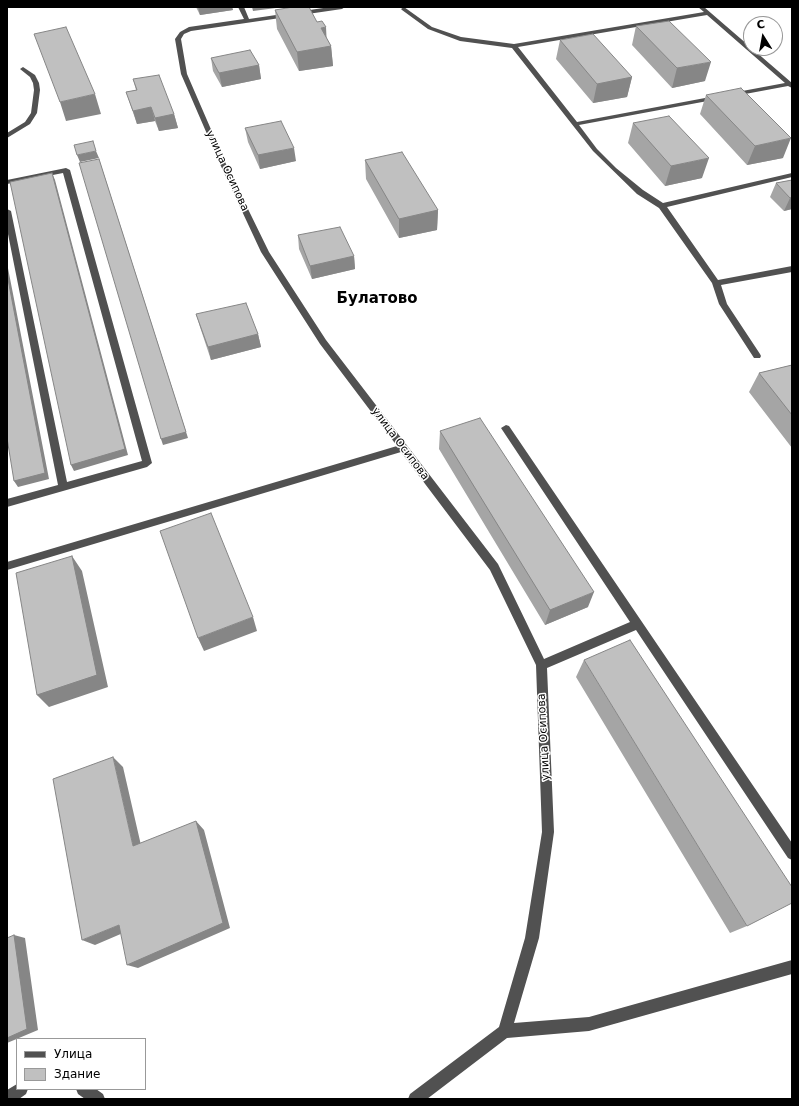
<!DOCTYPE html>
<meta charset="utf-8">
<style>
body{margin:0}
#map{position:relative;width:799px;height:1106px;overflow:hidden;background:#fff;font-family:"DejaVu Sans",sans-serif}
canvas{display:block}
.frame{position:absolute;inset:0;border:8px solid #000;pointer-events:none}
.legend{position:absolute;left:16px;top:1038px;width:130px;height:52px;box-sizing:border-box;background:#fff;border:1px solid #999;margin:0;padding:5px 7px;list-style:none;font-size:12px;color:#000}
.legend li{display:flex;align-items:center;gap:8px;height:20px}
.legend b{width:20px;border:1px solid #999}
.north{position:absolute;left:743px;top:16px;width:40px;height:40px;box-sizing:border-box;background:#fff;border:1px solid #999;border-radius:50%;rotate:349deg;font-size:11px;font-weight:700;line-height:16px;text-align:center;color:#000}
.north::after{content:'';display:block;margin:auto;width:14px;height:18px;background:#000;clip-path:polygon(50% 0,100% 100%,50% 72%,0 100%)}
</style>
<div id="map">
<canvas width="799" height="1106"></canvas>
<div class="frame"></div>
<ul class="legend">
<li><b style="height:5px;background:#515151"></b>Улица</li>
<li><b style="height:11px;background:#c0c0c0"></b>Здание</li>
</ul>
<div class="north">С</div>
</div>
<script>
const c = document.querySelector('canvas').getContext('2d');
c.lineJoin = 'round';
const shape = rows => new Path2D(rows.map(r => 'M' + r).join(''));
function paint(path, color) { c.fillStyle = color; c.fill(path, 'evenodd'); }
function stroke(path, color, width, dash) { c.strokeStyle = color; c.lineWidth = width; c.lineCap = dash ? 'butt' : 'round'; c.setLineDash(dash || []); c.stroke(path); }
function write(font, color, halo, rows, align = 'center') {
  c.font = font + ' "DejaVu Sans",sans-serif'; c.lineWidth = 3; c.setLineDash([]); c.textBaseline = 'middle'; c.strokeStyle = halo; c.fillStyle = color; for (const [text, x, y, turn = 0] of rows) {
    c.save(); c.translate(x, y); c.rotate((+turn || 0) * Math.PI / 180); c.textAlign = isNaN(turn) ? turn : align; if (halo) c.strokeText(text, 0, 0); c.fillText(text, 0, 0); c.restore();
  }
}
const minor = shape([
 [238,7,244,7,249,19,330,7,345,7,342,9,191,31,184,34,181,39,187,74,226,164,269,252,326,340,498,564,544,659,630,622,501,428,506,425,509,426,792,843,792,860,788,858,636,630,547,668,554,832,539,938,514,1023,589,1017,792,960,792,974,589,1031,507,1038,427,1099,408,1099,410,1094,499,1027,525,938,542,832,536,665,490,570,401,452,7,570,7,562,397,446,320,344,261,252,220,164,181,74,175,39,180,32,189,27,244,19,238,7],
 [404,7,432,27,461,37,514,44,704,12,698,7,704,7,792,83,792,88,788,86,579,125,597,149,616,168,643,190,663,203,792,173,792,177,667,207,718,280,792,266,792,272,721,285,727,304,760,354,761,356,760,358,754,358,719,304,712,283,659,208,637,194,593,151,512,48,460,41,428,29,402,10,401,9,404,7],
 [707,15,785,83,577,122,518,47,707,15],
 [23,67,35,75,39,83,40,90,37,113,30,124,7,138,7,133,25,122,31,113,34,90,33,83,30,77,20,69,23,67],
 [66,168,70,170,152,463,147,467,7,507,7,499,58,485,7,229,7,209,11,211,67,482,142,461,63,173,7,184,7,180,66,168],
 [17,1084,17,1089,28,1089,26,1094,19,1099,7,1099,7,1090,17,1084],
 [76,1089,96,1089,103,1094,105,1099,85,1099,78,1094,76,1089]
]);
const wall = shape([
 [196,7,232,7,233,10,200,15],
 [275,10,326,37,331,46,333,66,299,71,277,29],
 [636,26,705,81,672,88,632,45],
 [560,40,632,77,627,97,593,103,556,59],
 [211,58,259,65,261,79,222,87,213,71],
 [133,79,174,114,178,128,159,131,155,121,137,124,126,92,136,90],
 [706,95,783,158,747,165,700,114],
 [633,123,702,178,665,186,628,143],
 [245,128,296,161,260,169,248,142],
 [365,160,438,210,437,230,399,238,366,179],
 [792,180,792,209,784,211,770,197,776,183],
 [298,235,354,256,355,269,312,279,299,249],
 [196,314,258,334,261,347,211,360,200,327],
 [792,365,792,448,749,392,759,373],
 [440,431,588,607,545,625,439,449],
 [584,660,747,926,730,933,576,677]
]);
const shadedWall = shape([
 [198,7,232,7,233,10,200,15],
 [252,7,276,7,276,8,253,11],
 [326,27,327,47,321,28],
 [331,46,333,66,299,71,297,52],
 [711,62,705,81,672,88,677,68],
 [259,65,261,79,222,87,219,73],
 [632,77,627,97,593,103,597,84],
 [95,94,101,114,66,121,60,102],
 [151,107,155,121,137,124,133,111],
 [174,114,178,128,159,131,155,118],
 [791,138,783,158,747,165,755,146],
 [294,148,296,161,260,169,258,155],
 [96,151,99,158,80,162,77,155],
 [709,158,702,178,665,186,671,166],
 [99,159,188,438,163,445,161,439],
 [52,173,55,180,128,455,74,471,71,465],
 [792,197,792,209,784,211,790,198],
 [438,210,437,230,399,238,399,219],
 [354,256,355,269,312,279,310,266],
 [7,263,49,479,18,487,14,481],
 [258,334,261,347,211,360,208,347],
 [72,556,82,571,108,687,49,707,37,695],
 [594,592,588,607,545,625,550,610],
 [253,617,257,631,204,651,198,638],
 [113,757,123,767,143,854,133,846],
 [196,821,204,830,230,928,138,968,127,965],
 [119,925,130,930,95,945,82,940],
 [14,935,25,938,38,1030,7,1043]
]);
const building = shape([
 [293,7,309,7,317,22,322,21,326,27,321,28,331,46,297,52,275,10,293,7],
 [669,21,711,62,677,68,636,26,669,21],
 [66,27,95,94,60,102,34,34,66,27],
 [593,34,632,77,597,84,560,40,593,34],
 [250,50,259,65,219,73,211,58,250,50],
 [159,75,174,114,155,118,151,107,133,111,126,92,137,90,133,79,159,75],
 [741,88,791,138,755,146,706,95,741,88],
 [669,116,709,158,671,166,633,123,669,116],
 [281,121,294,148,258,155,245,128,281,121],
 [93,141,96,151,77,155,74,145,93,141],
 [402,152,438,210,399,219,365,160,402,152],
 [99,159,186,432,161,439,79,163,99,159],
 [52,173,125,449,71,465,10,182,52,173],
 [792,180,792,197,790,198,776,183,792,180],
 [340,227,354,256,310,266,298,235,340,227],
 [7,274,45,473,14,481,7,438,7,274],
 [246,303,258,334,208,347,196,314,246,303],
 [792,365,792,415,759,373,792,365],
 [480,418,594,592,550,610,440,431,480,418],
 [211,513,253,617,198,638,160,531,211,513],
 [72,556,97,675,37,695,16,573,72,556],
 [630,640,792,887,792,903,747,926,584,660,630,640],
 [113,757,133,846,196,821,223,923,127,965,119,925,82,940,53,779,113,757],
 [14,935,27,1029,7,1038,7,938,14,935]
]);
const streetNames = [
 ["улица Осипова",227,171,65],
 ["улица Осипова",400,444,53],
 ["улица Осипова",544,737,-93]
];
const districtNames = [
 ["Булатово",377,299]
];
paint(minor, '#515151');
paint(wall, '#a5a5a5');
paint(shadedWall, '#868686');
paint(building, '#c0c0c0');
stroke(building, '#868686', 1);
write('11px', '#000', '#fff', streetNames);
write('bold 15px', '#000', '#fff', districtNames);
</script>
